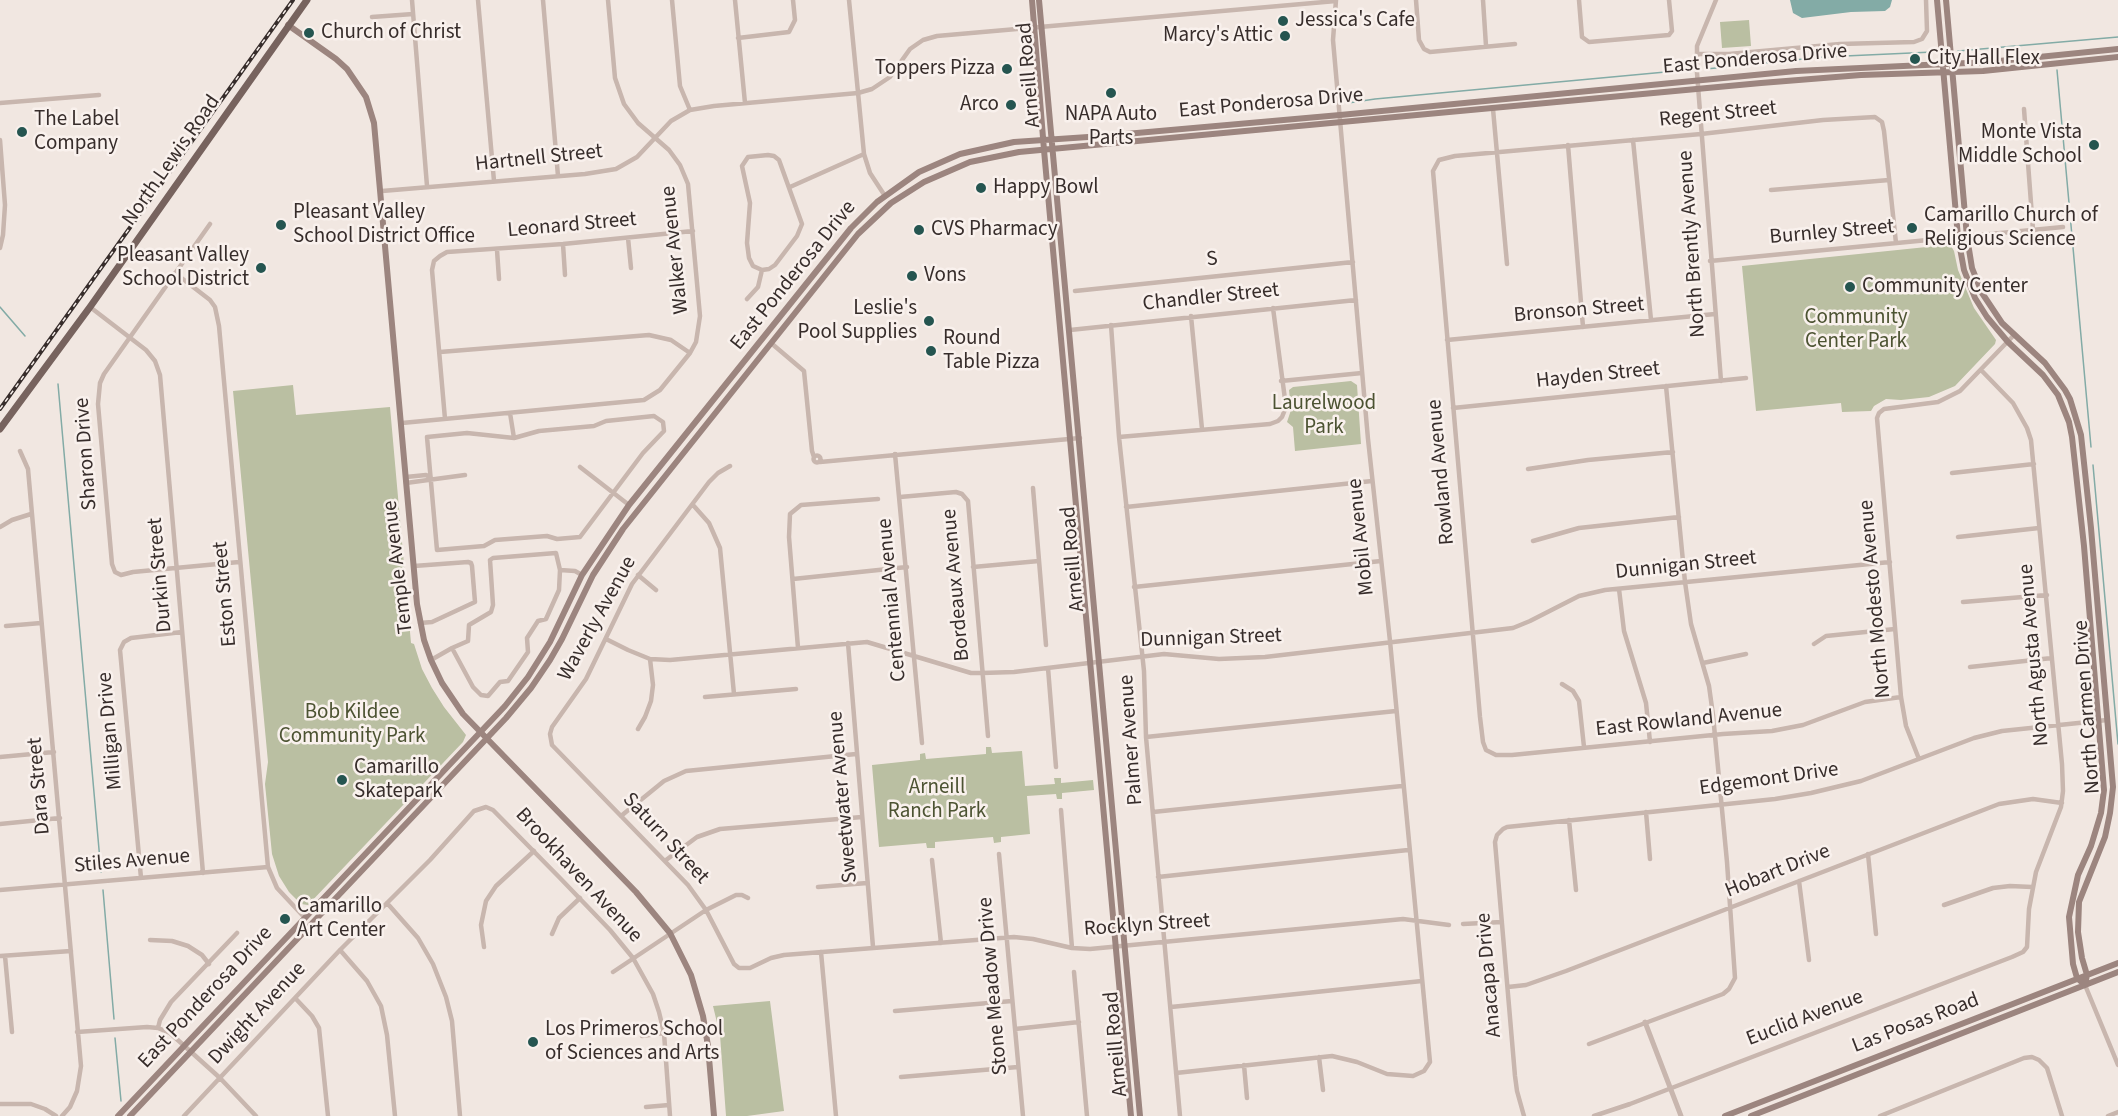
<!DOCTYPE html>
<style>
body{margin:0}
canvas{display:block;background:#f1e7e1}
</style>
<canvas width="2118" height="1116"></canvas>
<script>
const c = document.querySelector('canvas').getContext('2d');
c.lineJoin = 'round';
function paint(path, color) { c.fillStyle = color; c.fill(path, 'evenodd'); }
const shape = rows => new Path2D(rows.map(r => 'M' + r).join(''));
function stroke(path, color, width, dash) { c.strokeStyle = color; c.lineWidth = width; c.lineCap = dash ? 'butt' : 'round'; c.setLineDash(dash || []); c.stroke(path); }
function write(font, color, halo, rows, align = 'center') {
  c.font = font + ' "Source Sans 3",sans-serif'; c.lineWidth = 5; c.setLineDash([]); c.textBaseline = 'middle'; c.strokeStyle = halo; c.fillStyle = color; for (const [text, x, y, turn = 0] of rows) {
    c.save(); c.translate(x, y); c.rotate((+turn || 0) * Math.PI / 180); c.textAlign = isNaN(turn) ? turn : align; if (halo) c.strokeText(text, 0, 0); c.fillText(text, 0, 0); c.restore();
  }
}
const green = shape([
 [1749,20,1751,46,1722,48,1720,22],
 [1946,245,1951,246,1954,251,1958,270,1974,308,1996,340,1995,344,1955,386,1929,397,1901,400,1886,399,1874,406,1871,411,1842,412,1841,403,1756,411,1742,266],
 [1351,381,1357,385,1361,444,1295,451,1293,427,1287,422,1291,410,1289,390,1293,387],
 [293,385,296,415,390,407,411,643,414,644,422,669,432,688,444,707,466,735,463,742,308,905,301,904,289,892,279,876,272,854,265,784,268,762,233,391],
 [986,747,991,747,992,753,1022,751,1025,786,1055,784,1054,778,1061,778,1061,783,1093,780,1094,790,1062,793,1062,799,1057,799,1056,794,1027,796,1030,834,1001,837,1001,842,994,843,993,837,935,842,935,848,927,848,926,843,879,847,872,765,920,760,920,754,925,753,926,759,986,754],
 [770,1001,784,1111,747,1116,726,1116,720,1035,713,1006]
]);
const water = shape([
 [1790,0,1892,0,1890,7,1885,11,1851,12,1802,18,1793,13]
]);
const stream = shape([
 [1958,51,2118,37],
 [1706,69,1823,57,1933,52],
 [2057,70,2091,447],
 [1348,103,1375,99,1687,70],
 [0,307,25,336],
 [58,384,101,872],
 [2093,465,2118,744],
 [103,890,114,1019],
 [115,1038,121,1101]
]);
const minor = shape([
 [412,0,427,186],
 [478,0,494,181],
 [543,0,558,176],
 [672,0,680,86,690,110],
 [735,0,745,103],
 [849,0,864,154,870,173,885,196],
 [1416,0,1419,40,1424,49,1430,52,1515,44],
 [1483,0,1486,46],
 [1579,0,1582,37,1589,42,1669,35,1672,31,1669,0],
 [1716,0,1697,46,1697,73,1721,381],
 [372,17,413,14],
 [738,38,789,32,795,20,793,0],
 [1697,54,1729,54,1840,44,1914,42,1922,39,1927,31,1926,0],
 [0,103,99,95],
 [1493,109,1507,264],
 [2024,109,2033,230],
 [0,140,5,205,3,235,0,248],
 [1633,140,1651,320],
 [1568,145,1583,327],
 [768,155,774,156,779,160,802,224,797,236,775,265,769,269,762,270,753,266,749,258,747,243,750,203,742,166,748,157,768,155],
 [790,187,864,154],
 [1771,190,1889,180],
 [382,191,585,174,616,169,637,157,671,121,690,110,714,106,858,93,872,89,890,77,910,49,923,40,937,36,1336,1],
 [210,224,104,374,100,383,98,404,112,564,115,572,121,575,133,572,239,562],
 [628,238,631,268],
 [1896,243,1884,131,1882,122,1875,117,1823,120,1701,134,1455,156,1439,160,1433,171,1480,717,1483,742,1486,750,1496,755,1512,755,1723,734,1772,731,1803,725,1865,702,1901,697],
 [563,244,565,275],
 [497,250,499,279],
 [1710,261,2063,227],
 [175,273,210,300,215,307,219,326,268,867,277,888,305,918],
 [1075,291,1353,262],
 [747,299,758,287,762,270],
 [90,307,146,350,155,361,160,375,203,873],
 [1191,316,1202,429],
 [1111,325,1119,437,1144,671,1146,737,1180,1116],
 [1070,330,1356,300],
 [1447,340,1715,314],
 [771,343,804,371,812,451,814,457],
 [440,352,649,335,671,340,690,353],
 [1281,381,1362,373],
 [1453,408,1746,378],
 [510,413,514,438],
 [654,416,663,422,664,431,643,453,580,537,557,539,547,536,495,540,484,546,437,550,427,437,467,433,514,438,539,431,594,426,606,421,654,416],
 [445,419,432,270,434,261,440,256,447,252,563,244,693,231],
 [402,423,644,400,660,390,690,353,696,342,700,316,688,184,680,165,669,150,638,123,624,104,615,78,608,0],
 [1119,437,1270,424,1278,421,1282,417,1286,407,1273,308],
 [20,451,28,469,81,1066,77,1091,70,1107,62,1116],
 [895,454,922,743],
 '813.5 459a3.5 3.5 0 1 1 7 0a3.5 3.5 0 1 1-7 0Z',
 [820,462,1080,438],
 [730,466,718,473,709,482,632,584,586,679,552,727,550,734,552,745,688,885,706,910,734,964,739,968,750,968,771,958,784,955,1014,937,1033,939,1072,948,1090,949,1403,919,1449,925],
 [580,467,629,505],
 [1528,469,1588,460,1673,452],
 [1952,473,2034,464],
 [406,477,426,475,431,478],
 [406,483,465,475],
 [1033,488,1046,645],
 [900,497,956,492,962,494,968,501,988,736],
 [693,505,709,523,720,548,734,694],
 [1126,507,1372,481],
 [0,527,12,520,31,514],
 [1958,537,2039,528],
 [1533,541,1579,528,1679,517],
 [414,566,468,562,471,563,472,566,475,602,432,622,420,623],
 [973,567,1039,561],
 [560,570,575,571,582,575],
 [638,575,656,590],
 [793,579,907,567],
 [1134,587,1381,561],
 [1619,589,1624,631,1646,703,1650,742],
 [1963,602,2047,595],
 [6,626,41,623],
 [606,639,628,650,650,659,670,660,867,642,971,673,982,673,1014,672,1164,654,1219,659,1265,657,1513,628,1530,621,1579,596,1605,590,1890,562],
 [848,643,873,947],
 [1814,644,1826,636,1895,629],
 [798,648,789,537,790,514,801,505,878,499],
 [431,660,452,648,468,641,469,625,491,612,493,605,490,560,493,558,556,553,560,570,559,590,546,619,538,621,527,638,528,652,508,681,500,682,488,696,481,695,473,687,452,648],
 [1703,663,1746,654],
 [1970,667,2052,658],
 [1048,668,1056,767],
 [1562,684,1573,691,1579,701,1584,747],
 [705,697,796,689],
 [638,729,645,717,651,701,653,685,650,659],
 [1146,737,1396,711],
 [0,757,54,752],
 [1919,759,1906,726,1901,697,1877,418,1879,413,1884,409,1938,402,1960,391,2014,335],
 [1061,810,1072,948],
 [1153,812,1402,786],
 [1646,812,1650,859],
 [621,816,664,781,686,771,856,754],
 [1569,820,1576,890],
 [0,824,60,818],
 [999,854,1023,1116],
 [1868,854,1876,934],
 [666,860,697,837,720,829,862,817],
 [932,860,941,943],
 [1158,877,1408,850],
 [141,878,120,650,124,642,131,638,182,632],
 [1799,881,1809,960],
 [818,887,867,883],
 [0,890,268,867],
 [387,903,418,938,433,964,446,997,452,1021,460,1116],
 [1944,905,1993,888,2010,886,2032,887],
 [1463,924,1502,922],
 [552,934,559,918,580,898],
 [150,940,172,941,188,946,202,955,209,964],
 [484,947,481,925,486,901,496,886,534,851],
 [340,950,367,981,381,1006,387,1035,395,1116],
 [821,952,836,1116],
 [0,956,71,951],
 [5,956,12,1032],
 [613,972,706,910,736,895,742,895,748,898],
 [1074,972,1087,1116],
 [2085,985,2118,1065],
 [1508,987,1526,985,1566,971,1999,804,2033,799,2062,803],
 [296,999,312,1016,319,1028,328,1116],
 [1171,1007,1422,981],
 [895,1011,1012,1001],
 [158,1028,160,1020,171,1002,237,933],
 [1015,1029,1079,1022],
 [77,1032,147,1027,158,1028,170,1033,220,1078,256,1116],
 [642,1036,664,1033],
 [1589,1044,1723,994,1729,989,1735,978,1727,862,1713,715,1709,686,1691,624,1685,582,1666,386],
 [1319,1057,1323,1090],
 [1244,1065,1247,1098],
 [1176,1073,1332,1056,1357,1062,1387,1074,1413,1076,1424,1071,1430,1062,1390,641,1368,439,1333,40,1336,0],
 [901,1077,1018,1067],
 [0,1104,31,1104,45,1109,56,1116],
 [646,1107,669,1105],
 [184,1116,340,950,430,860,474,811,486,807,493,810,559,877,610,930,633,958,653,994,659,1012,664,1033,670,1116],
 [1524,1116,1517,1091,1515,1076,1495,842,1497,835,1503,829,1507,827,1775,799,1811,793,1861,781,1974,738,2002,731,2107,720],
 [1594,1116,1630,1104,2012,957,2023,952,2027,947,2029,909,2036,872,2061,807,2063,791,2062,764,2031,440,2027,428,2013,403,1981,370],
 [1880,1116,2024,1058,2032,1057,2039,1060,2047,1068,2062,1116],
 [2108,1116,2118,1112]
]);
const tertiary = shape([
 [1645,1022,1681,1116]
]);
const secondary = shape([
 [1032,0,1044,150,1131,1116],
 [1039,0,1140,1116],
 [1937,0,1958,237,1964,270,1975,298,1987,317,2008,342,2043,375,2058,395,2069,422,2072,437,2084,546,2104,790,2101,813,2091,846,2078,875,2069,917,2073,964,2077,978,2085,985],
 [1946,0,1967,237,1972,268,1982,293,2002,323,2045,363,2065,390,2070,399,2081,435,2091,528,2113,787,2110,813,2105,837,2079,902,2078,932,2082,958,2087,975,2085,985],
 [288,25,336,59,347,69,366,97,374,123,417,604,424,640,431,660,442,683,463,714,636,892,670,933,691,975,703,1016,708,1046,714,1116],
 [118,1116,505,706,528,677,550,642,582,575,629,505,851,228,877,202,919,172,960,154,1014,142,1103,136,1340,115,1796,71,1989,62,2118,49],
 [130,1116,506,718,531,688,550,660,562,639,593,575,623,529,858,234,891,203,924,182,970,162,1019,152,1761,83,1861,75,1983,71,2118,57],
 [1725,1116,2118,963],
 [1751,1116,2118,972]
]);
const primary = shape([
 [0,429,90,307,307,0]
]);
const rail = shape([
 [0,409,293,0]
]);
const markers = [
 [1283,21,6,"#255550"],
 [309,33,6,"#255550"],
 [1285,36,6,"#255550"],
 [1915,59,6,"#255550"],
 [1007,69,6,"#255550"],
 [1111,93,6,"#255550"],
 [1011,105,6,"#255550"],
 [22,132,6,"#255550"],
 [2094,145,6,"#255550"],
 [981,188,6,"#255550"],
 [281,225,6,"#255550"],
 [1912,228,6,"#255550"],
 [919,230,6,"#255550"],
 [261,268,6,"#255550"],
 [912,276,6,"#255550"],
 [1850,287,6,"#255550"],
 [929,321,6,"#255550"],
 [931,351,6,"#255550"],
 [342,780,6,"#255550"],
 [285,919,6,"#255550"],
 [533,1042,6,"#255550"]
];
const poiNames = [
 ["Jessica's Cafe",1295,21],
 ["Church of Christ",321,33],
 ["Marcy's Attic",1273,36,"right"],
 ["City Hall Flex",1927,59],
 ["Toppers Pizza",995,69,"right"],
 ["Arco",999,105,"right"],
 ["NAPA Auto",1111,115,"center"],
 ["Parts",1111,139,"center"],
 ["The Label",34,120],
 ["Company",34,144],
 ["Monte Vista",2082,133,"right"],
 ["Middle School",2082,157,"right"],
 ["Happy Bowl",993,188],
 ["Pleasant Valley",293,213],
 ["School District Office",293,237],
 ["Camarillo Church of",1924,216],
 ["Religious Science",1924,240],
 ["CVS Pharmacy",931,230],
 ["Pleasant Valley",249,256,"right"],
 ["School District",249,280,"right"],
 ["Vons",924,276],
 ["Community Center",1862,287],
 ["Leslie's",917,309,"right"],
 ["Pool Supplies",917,333,"right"],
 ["Round",943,339],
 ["Table Pizza",943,363],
 ["Camarillo",354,768],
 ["Skatepark",354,792],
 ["Camarillo",297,907],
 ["Art Center",297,931],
 ["Los Primeros School",545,1030],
 ["of Sciences and Arts",545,1054]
];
const streetNames = [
 ["East Ponderosa Drive",1755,60,-5],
 ["Arneill Road",1030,75,-95],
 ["East Ponderosa Drive",1271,104,-5],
 ["Regent Street",1718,115,-6],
 ["Hartnell Street",539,159,-6],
 ["North Lewis Road",172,161,-55],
 ["Leonard Street",572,226,-5],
 ["Burnley Street",1832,233,-5],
 ["North Brently Avenue",1693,244,-94],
 ["Walker Avenue",676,250,-96],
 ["S",1212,260,-6],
 ["East Ponderosa Drive",794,276,-51],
 ["Chandler Street",1211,298,-6],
 ["Bronson Street",1579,311,-5],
 ["Hayden Street",1598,376,-6],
 ["Sharon Drive",87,454,-94],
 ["Rowland Avenue",1442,472,-95],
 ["Mobil Avenue",1362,537,-96],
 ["Arneill Road",1074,559,-95],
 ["Dunnigan Street",1686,566,-6],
 ["Temple Avenue",399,567,-97],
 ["Durkin Street",161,575,-95],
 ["Bordeaux Avenue",957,585,-95],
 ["Eston Street",226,594,-95],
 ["North Modesto Avenue",1876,599,-95],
 ["Centennial Avenue",893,600,-95],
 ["Waverly Avenue",598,619,-61],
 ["Dunnigan Street",1211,639,-2],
 ["North Agusta Avenue",2035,655,-95],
 ["North Carmen Drive",2088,707,-94],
 ["East Rowland Avenue",1689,721,-6],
 ["Milligan Drive",111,731,-95],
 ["Palmer Avenue",1132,740,-94],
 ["Edgemont Drive",1769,780,-8],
 ["Dara Street",40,786,-95],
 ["Sweetwater Avenue",844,797,-95],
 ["Saturn Street",665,839,47],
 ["Stiles Avenue",132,862,-5],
 ["Hobart Drive",1778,872,-22],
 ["Brookhaven Avenue",578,876,47],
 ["Rocklyn Street",1147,926,-4],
 ["Anacapa Drive",1490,975,-95],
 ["Stone Meadow Drive",994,986,-95],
 ["East Ponderosa Drive",206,998,-47],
 ["Dwight Avenue",258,1014,-47],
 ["Euclid Avenue",1805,1019,-21],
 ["Las Posas Road",1916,1024,-21],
 ["Arneill Road",1117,1044,-95]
];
const parkNames = [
 ["Community",1856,318],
 ["Center Park",1856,342],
 ["Laurelwood",1324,404],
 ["Park",1324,428],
 ["Bob Kildee",352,713],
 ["Community Park",352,737],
 ["Arneill",937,788],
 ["Ranch Park",937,812]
];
paint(green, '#babfa2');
paint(water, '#83aba6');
stroke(stream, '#83aba6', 1.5);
stroke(minor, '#c8b6ae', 4.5);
stroke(tertiary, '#c8b6ae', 5);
stroke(secondary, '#9c857f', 6);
stroke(primary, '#77635e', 7);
stroke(rail, '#372d2b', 4);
stroke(rail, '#f9f1ed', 1.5, [4.5]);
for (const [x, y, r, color] of markers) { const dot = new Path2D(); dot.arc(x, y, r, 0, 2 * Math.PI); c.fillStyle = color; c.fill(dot); stroke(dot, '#f9f1ed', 2); }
write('21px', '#372d2b', '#f9f1ed', poiNames, 'left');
write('21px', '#372d2b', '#f9f1ed', streetNames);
write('21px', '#4c5332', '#f9f1ed', parkNames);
</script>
